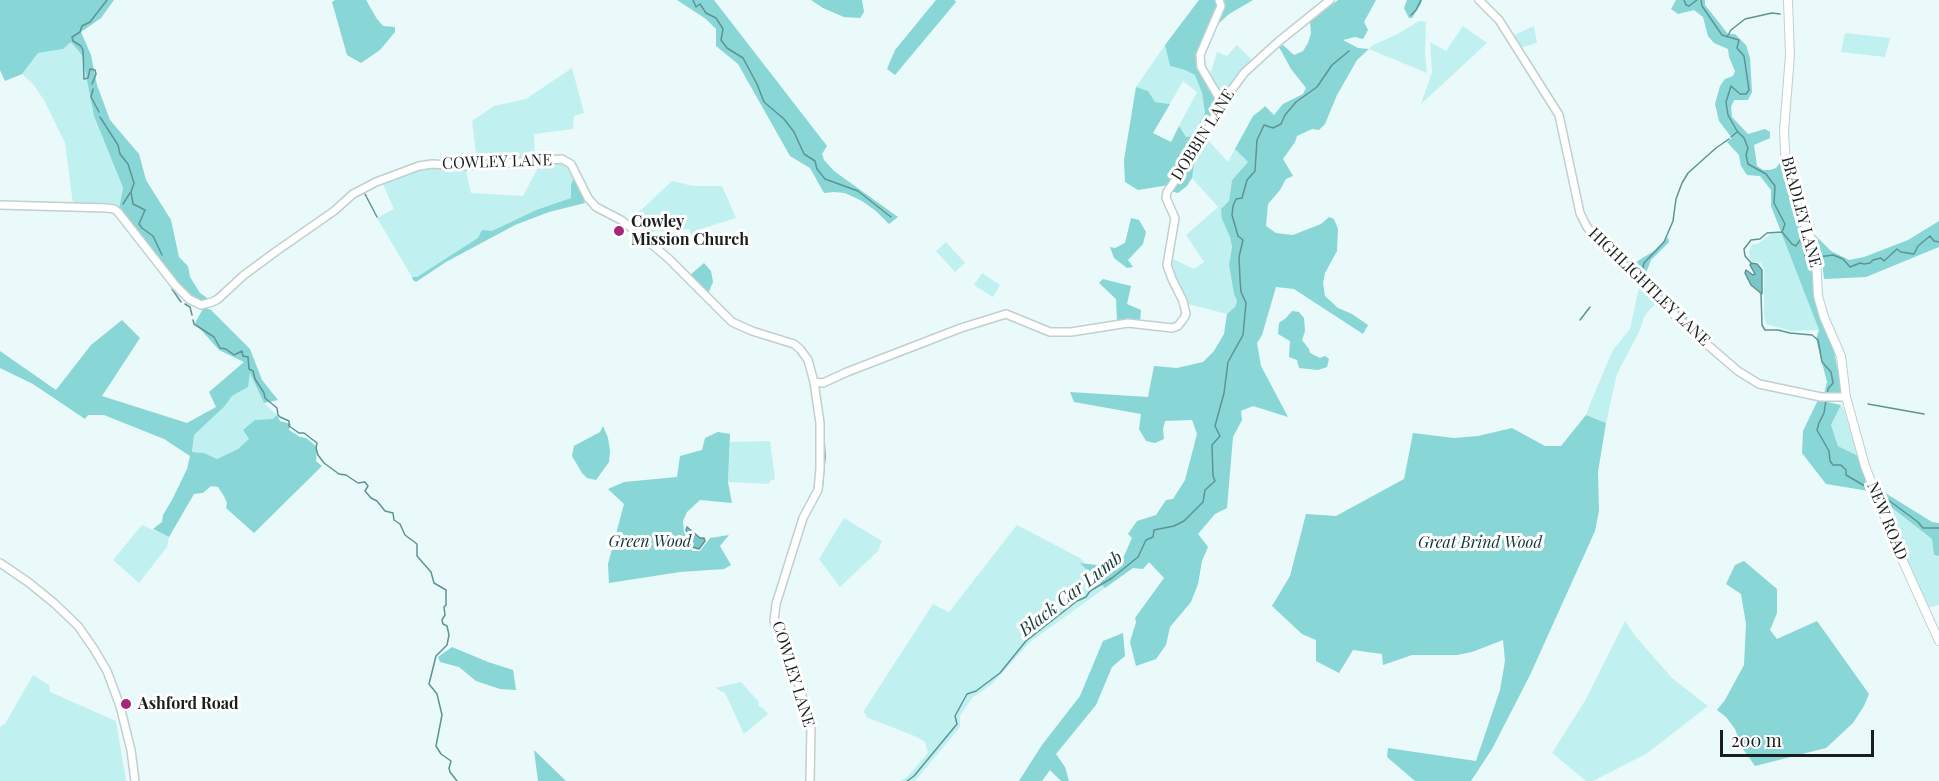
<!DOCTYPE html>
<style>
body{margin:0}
#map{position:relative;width:1939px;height:781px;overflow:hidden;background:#eaf9f9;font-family:"Playfair Display",serif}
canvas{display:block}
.scale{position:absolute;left:1720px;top:730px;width:154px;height:27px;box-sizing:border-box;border:3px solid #191e1e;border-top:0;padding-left:8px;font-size:18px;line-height:21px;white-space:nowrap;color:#191e1e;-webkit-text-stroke:4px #fff;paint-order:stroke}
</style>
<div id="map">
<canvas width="1939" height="781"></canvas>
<div class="scale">200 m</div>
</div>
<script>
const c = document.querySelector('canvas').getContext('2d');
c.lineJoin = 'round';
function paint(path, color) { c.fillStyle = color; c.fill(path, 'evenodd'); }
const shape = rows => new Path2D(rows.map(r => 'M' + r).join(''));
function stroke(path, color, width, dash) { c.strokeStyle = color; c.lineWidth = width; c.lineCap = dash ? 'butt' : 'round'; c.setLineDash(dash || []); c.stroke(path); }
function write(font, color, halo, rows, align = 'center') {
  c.font = font + ' "Playfair Display",serif'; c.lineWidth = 6; c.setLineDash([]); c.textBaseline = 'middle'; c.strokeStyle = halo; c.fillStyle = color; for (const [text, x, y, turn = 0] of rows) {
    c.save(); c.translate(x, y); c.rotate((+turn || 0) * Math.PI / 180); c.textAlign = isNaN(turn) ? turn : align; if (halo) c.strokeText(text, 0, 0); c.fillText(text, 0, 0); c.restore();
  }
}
const green = shape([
 [1419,21,1426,22,1425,53,1427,73,1369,49,1373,45,1398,34],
 [1463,26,1487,43,1421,104,1432,72,1430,42,1446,51],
 [1534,26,1537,43,1519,48,1512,36],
 [1845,33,1890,38,1885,57,1841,52],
 [71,42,82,54,94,116,123,189,119,209,113,205,73,204,65,143,44,100,33,84,22,74,38,53,63,49],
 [1165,45,1170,66,1185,70,1195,75,1202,93,1205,113,1192,136,1186,137,1179,126,1197,92,1183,81,1170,104,1154,102,1148,91,1136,87],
 [1237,45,1252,60,1222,95,1218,90,1210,75,1217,52,1227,56],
 [572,68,584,113,574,116,573,129,534,134,535,158,477,161,472,121,494,106,526,99],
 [1206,138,1228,162,1235,149,1248,162,1232,180,1229,201,1222,219,1230,237,1232,247,1229,265,1234,294,1237,301,1235,307,1227,314,1188,304,1170,266,1171,258,1194,269,1204,262,1186,235,1218,207,1192,178,1195,158],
 [540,164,564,164,574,176,571,185,571,198,536,210,492,231,417,277,412,277,377,218,394,209,382,182,420,168,465,168,471,193,523,196],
 [672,181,693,186,722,186,736,218,697,230,693,240,689,229,655,231,648,236,634,225,630,216,641,210],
 [1782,233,1800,278,1819,330,1791,331,1766,324,1764,316,1764,269,1761,263,1750,261,1749,251,1752,245,1759,243,1771,234],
 [946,242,965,263,955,272,936,251],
 [982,273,1000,285,993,297,974,285],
 [1639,287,1656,304,1650,309,1644,317,1640,330,1617,374,1606,423,1586,415,1595,392,1613,350,1630,329],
 [250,372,264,403,277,415,274,419,243,430,249,439,240,448,217,459,204,453,192,452,194,435,224,407,232,396,248,387],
 [1841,405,1844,410,1858,456,1838,446,1831,425],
 [770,441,775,479,770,481,769,484,728,482,730,442],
 [1882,500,1932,539,1934,555,1939,556,1939,605,1926,608],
 [844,518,882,541,878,551,840,587,819,559],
 [142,525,169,537,167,547,139,583,113,560],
 [1017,525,1080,558,1085,563,1081,563,1105,588,1030,642,992,684,972,698,960,716,960,727,915,781,900,781,907,777,928,753,925,742,917,737,866,717,866,714,863,712,933,604,949,612],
 [1625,621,1636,637,1672,678,1708,706,1646,754,1593,781,1586,781,1552,753,1586,699],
 [33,675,49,685,50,692,116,721,126,781,0,781,0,727,5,724],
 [741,682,759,702,758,706,763,708,768,714,744,734,725,693,715,688]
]);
const forest = shape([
 [0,0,114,0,101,18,81,32,91,55,97,85,110,120,139,154,146,180,171,220,179,257,188,266,190,277,200,293,210,300,202,301,191,296,182,289,119,209,123,188,94,116,82,55,71,42,63,49,38,53,22,74,5,81,0,70],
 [335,0,366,0,377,19,383,26,395,27,395,32,380,50,361,63,347,55,332,2],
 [677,0,714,0,827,146,822,154,824,160,834,171,898,217,889,224,876,211,862,201,845,193,834,192,824,193,810,168,790,156,738,64,716,46,716,29,706,19],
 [811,0,862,0,864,12,860,18,844,17,823,8],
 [936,0,954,0,956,2,895,75,887,69,895,50],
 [1199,0,1215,0,1217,7,1198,54,1199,67,1214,96,1214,113,1202,135,1196,142,1169,185,1138,190,1125,182,1124,160,1136,87,1148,91,1155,102,1170,104,1153,133,1171,142,1179,126,1186,137,1192,136,1205,113,1202,93,1195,75,1185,70,1170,66,1165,45],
 [1224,0,1253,0,1229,14,1215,27,1226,5],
 [1338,0,1376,0,1364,22,1368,30,1363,39,1355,37,1343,40,1358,48,1369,49,1357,60,1337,95,1325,124,1319,130,1312,129,1297,136,1295,142,1283,159,1293,176,1286,179,1280,190,1268,204,1266,226,1276,233,1293,235,1321,224,1329,217,1334,219,1338,229,1337,251,1325,273,1323,283,1325,296,1338,308,1352,314,1368,325,1363,334,1294,289,1276,287,1262,335,1257,343,1261,366,1288,417,1253,406,1241,411,1242,420,1233,437,1227,508,1215,514,1198,534,1208,547,1202,561,1198,584,1191,602,1170,627,1166,645,1156,659,1136,666,1130,642,1136,622,1135,618,1164,578,1149,562,1143,569,1133,568,1105,588,1080,563,1097,565,1114,556,1124,556,1132,538,1128,534,1137,521,1156,515,1166,500,1173,499,1185,480,1197,434,1192,420,1165,421,1163,429,1164,439,1155,443,1146,441,1139,429,1141,414,1074,402,1070,392,1148,397,1154,366,1177,368,1203,362,1214,351,1224,334,1227,314,1235,307,1237,301,1234,294,1229,265,1232,247,1230,237,1222,219,1221,209,1229,201,1232,180,1248,162,1235,149,1253,116,1262,109,1265,106,1274,115,1283,104,1303,94,1306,88,1291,69,1279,47,1283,45,1294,55,1303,51,1308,43,1311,33,1310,22],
 [1407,0,1422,0,1421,4,1412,18,1409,18,1404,8],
 [1676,0,1705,0,1705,5,1728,34,1735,34,1746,45,1750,58,1752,92,1748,100,1734,100,1731,107,1732,117,1748,134,1765,129,1770,132,1770,138,1754,145,1757,166,1763,170,1770,170,1776,168,1781,161,1813,259,1815,301,1833,345,1842,393,1824,394,1827,382,1816,339,1819,330,1771,206,1771,190,1760,176,1747,175,1741,166,1739,155,1727,142,1732,138,1719,121,1715,104,1720,86,1725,79,1733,76,1735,71,1729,57,1728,49,1714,43,1708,36,1703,17,1694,10,1678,14,1671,9],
 [1195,158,1192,178,1187,186,1178,193,1171,191],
 [574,176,585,203,549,212,515,225,446,262,416,282,413,280,412,277,417,277,478,238,482,230,492,231,536,210,571,198,571,185],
 [1131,218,1139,220,1146,232,1143,244,1128,260,1133,267,1127,268,1114,258,1110,247,1115,248,1125,243],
 [1939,221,1939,247,1866,277,1824,279,1822,260,1815,235,1831,251,1849,260,1864,257,1908,240],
 [1668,237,1669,242,1651,260,1646,273,1656,287,1688,317,1685,321,1605,244,1610,242,1636,262,1654,251],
 [704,263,711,271,713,282,707,296,689,276],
 [1103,279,1131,286,1127,304,1141,310,1140,322,1117,321,1116,299,1099,283],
 [204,307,211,310,250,349,262,380,278,400,264,403,250,373,248,387,232,396,224,407,194,435,192,452,204,453,217,459,238,449,249,439,243,430,255,420,273,419,277,415,280,421,291,424,289,430,300,437,306,438,317,447,316,461,322,466,254,533,226,508,227,503,224,496,218,487,211,486,203,493,194,494,169,537,153,529,162,522,163,515,172,500,187,469,190,456,164,439,104,415,88,415,85,419,33,384,0,368,0,351,56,390,91,345,122,320,140,338,102,396,187,423,216,407,209,392,244,362,219,350,195,323],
 [1292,311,1299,312,1304,318,1305,331,1302,340,1309,349,1310,353,1320,358,1325,356,1329,359,1327,367,1318,370,1299,368,1297,360,1289,357,1290,341,1278,334,1279,323,1286,318],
 [1818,400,1841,405,1831,425,1838,446,1858,456,1869,491,1826,484,1802,453,1803,431],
 [1586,415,1606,423,1598,472,1599,511,1595,531,1530,675,1492,749,1471,781,1415,781,1387,757,1388,748,1476,761,1500,690,1505,661,1503,640,1472,652,1457,655,1412,655,1383,665,1382,654,1353,650,1339,673,1316,661,1316,640,1302,634,1272,606,1290,576,1306,514,1336,516,1404,479,1413,433,1454,438,1478,436,1512,428,1545,446,1561,446],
 [603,426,608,438,610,451,609,462,596,480,587,478,582,473,572,456,574,446,600,432],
 [718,432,730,434,728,482,732,503,700,500,687,512,683,521,684,532,687,537,685,545,693,551,700,551,710,538,729,535,720,546,731,565,724,569,680,572,609,583,608,564,624,504,608,489,624,482,677,477,680,456,702,450,705,438],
 [1879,489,1932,522,1939,523,1939,556,1934,555,1932,539,1882,500],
 [1744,561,1777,589,1777,613,1770,630,1777,639,1817,621,1869,694,1864,706,1853,723,1826,748,1755,766,1741,746,1735,729,1726,717,1717,710,1725,700,1744,665,1746,624,1741,594,1726,584,1735,565],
 [1123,633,1125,656,1112,667,1096,705,1056,754,1065,767,1069,781,1061,781,1050,770,1042,781,1019,781,1042,745,1080,696,1103,641],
 [452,647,488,662,513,670,516,690,500,689,476,681,459,667,440,662,438,657],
 [534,750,566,781,538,781]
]);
const water = shape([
 [1751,263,1757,264,1762,270,1762,294,1751,285,1745,273,1746,270,1753,275,1755,274,1750,265,1751,263],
 [687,527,700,538,704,538,705,541,699,549,689,546,691,538,686,530,687,527]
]);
const stream = shape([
 [693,0,696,7,700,4,706,13,716,18,723,29,721,40,727,48,743,58,757,84,764,102,784,119,794,132,804,154,815,161,817,169,825,179,858,191,891,217],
 [1684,0,1686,5,1689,6,1697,0],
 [1701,0,1702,6,1722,35,1739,40,1737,48,1744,56,1749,90,1746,94,1740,94,1731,86,1726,102,1728,115,1737,131,1744,138,1748,148,1746,155,1748,164,1766,174,1775,186,1774,203,1785,224,1782,232,1767,233,1760,239,1751,240,1744,249,1745,256,1752,264],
 [1411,15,1416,10,1421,0],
 [1727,37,1731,30,1745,19,1772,13,1780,14],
 [92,84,96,74,95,70,90,69,88,78,84,79,83,50,81,46,73,41,72,37,80,32,82,26,90,22,107,0],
 [93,89,91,97,99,112],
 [100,117,118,145,120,154,128,164,134,183,131,192,133,204,145,210,139,224,142,228,153,236,162,255],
 [1731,137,1737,132],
 [365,194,377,217],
 [123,204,130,193],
 [1782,232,1792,244,1796,246,1800,240,1803,246,1805,256,1814,258],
 [1818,257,1833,255,1843,259,1850,267,1860,263,1864,264,1870,263,1873,260,1881,258,1884,261,1897,249,1901,252,1914,254,1918,246,1930,236,1934,241,1939,242],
 [1651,283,1638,269,1643,267,1644,263,1664,242,1673,221,1676,199,1682,183,1688,173,1716,148,1729,139],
 [172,289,181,302],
 [1761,294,1762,325,1765,330,1778,330,1790,333,1812,335,1818,340,1822,362,1831,372,1833,383,1828,389,1827,396],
 [185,304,190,307,192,315],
 [193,320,194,324,214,337,220,348,226,349,234,355,242,351,243,356,248,357,249,369,253,371,255,379,264,393,265,398,277,408,278,415,280,417,289,421,289,426,299,433,304,433,317,443,316,448,318,455,324,463,339,474,346,475,358,483,365,482,368,486,365,491,371,498,377,501,385,511,393,513,394,520,400,524,405,535,417,544,417,556,431,572,434,583,446,590,446,605,444,607,445,615,442,620,443,624,447,626,449,635,447,645,436,656,429,684,437,694,442,715,436,746,441,754,451,761,449,768,450,772,457,781],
 [1580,320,1590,307],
 [1826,400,1824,413,1819,423,1817,430,1829,451,1830,461,1833,465,1841,465,1846,470,1846,475,1870,489],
 [1868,404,1924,414],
 [822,490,825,457,823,418],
 [1880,494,1918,522,1923,528,1939,528],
 [907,781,914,776,957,724,955,716,967,694,976,691,1000,673,1026,641,1077,601,1086,597,1090,591,1112,578,1138,557,1146,540,1153,537,1154,530,1174,526,1184,521,1203,502,1205,490,1215,481,1213,476,1212,445,1220,436,1215,426,1224,393,1228,362,1243,335,1246,303,1241,292,1240,279,1239,257,1243,240,1238,236,1232,215,1233,206,1236,199,1242,198,1247,180,1255,171,1257,140,1264,125,1273,128,1281,124,1285,115,1296,102,1317,87,1332,65,1349,51]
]);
const tertiary = shape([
 [1219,0,1221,6,1200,55,1201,67,1222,103],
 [1479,0,1499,20,1559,115,1580,213,1587,227,1597,239,1688,328,1738,371,1759,384,1821,397,1846,397],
 [0,205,107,208,114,209,118,212,175,285,189,299,201,305,212,302,218,299,244,275,278,250,334,211,353,194,376,182,419,166,432,164,464,166,562,159,571,164,588,198,596,207,621,220,643,237,669,259,732,322,752,331,794,344,800,349,808,360,814,382,820,423,820,469,818,490,803,518,776,604,774,621,797,679,811,726,810,781],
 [814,382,823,383,847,372,961,328,1006,314,1050,332,1071,332,1128,323,1172,328,1178,326,1184,318,1186,314,1183,301,1172,279,1167,265,1175,218,1166,198,1167,192,1195,152,1222,103,1244,73,1278,42,1330,0],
 [0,563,28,582,54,603,78,626,94,649,107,671,120,706,131,750,135,781]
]);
const secondary = shape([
 [1788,0,1790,55,1784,131,1786,169,1798,207,1809,233,1816,258,1818,296,1824,317,1841,356,1846,397,1865,466,1897,548,1939,641]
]);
const markers = [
 [619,231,6,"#a5277a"],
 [126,704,6,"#a5277a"]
];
const streetNames = [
 ["DOBBIN LANE",1203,135,-58],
 ["COWLEY LANE",497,162,-2],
 ["BRADLEY LANE",1801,212,75],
 ["HIGHLIGHTLEY LANE",1649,287,44],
 ["NEW ROAD",1887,521,68],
 ["COWLEY LANE",793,674,73]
];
const poiNames = [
 ["Cowley",631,222],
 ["Mission Church",631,240],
 ["Ashford Road",138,704]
];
const parkNames = [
 ["Green Wood",650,542],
 ["Great Brind Wood",1480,543]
];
const waterNames = [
 ["Black Car Lumb",1071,594,-38]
];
paint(green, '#c0f1f0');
paint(forest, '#88d6d6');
paint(water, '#7ac7c7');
stroke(water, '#5d9494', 1.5);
stroke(stream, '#5d9494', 1.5);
stroke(tertiary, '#c0cfcf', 10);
stroke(secondary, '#c0cfcf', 10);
stroke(tertiary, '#fff', 7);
stroke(secondary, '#fff', 8);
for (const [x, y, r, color] of markers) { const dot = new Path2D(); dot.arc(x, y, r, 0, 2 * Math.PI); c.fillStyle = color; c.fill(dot); stroke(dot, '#fff', 2); }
write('16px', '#191e1e', '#fff', streetNames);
write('bold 16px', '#191e1e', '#fff', poiNames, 'left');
write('italic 16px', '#0d3434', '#fff', parkNames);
write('italic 18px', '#163c3c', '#fff', waterNames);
</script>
